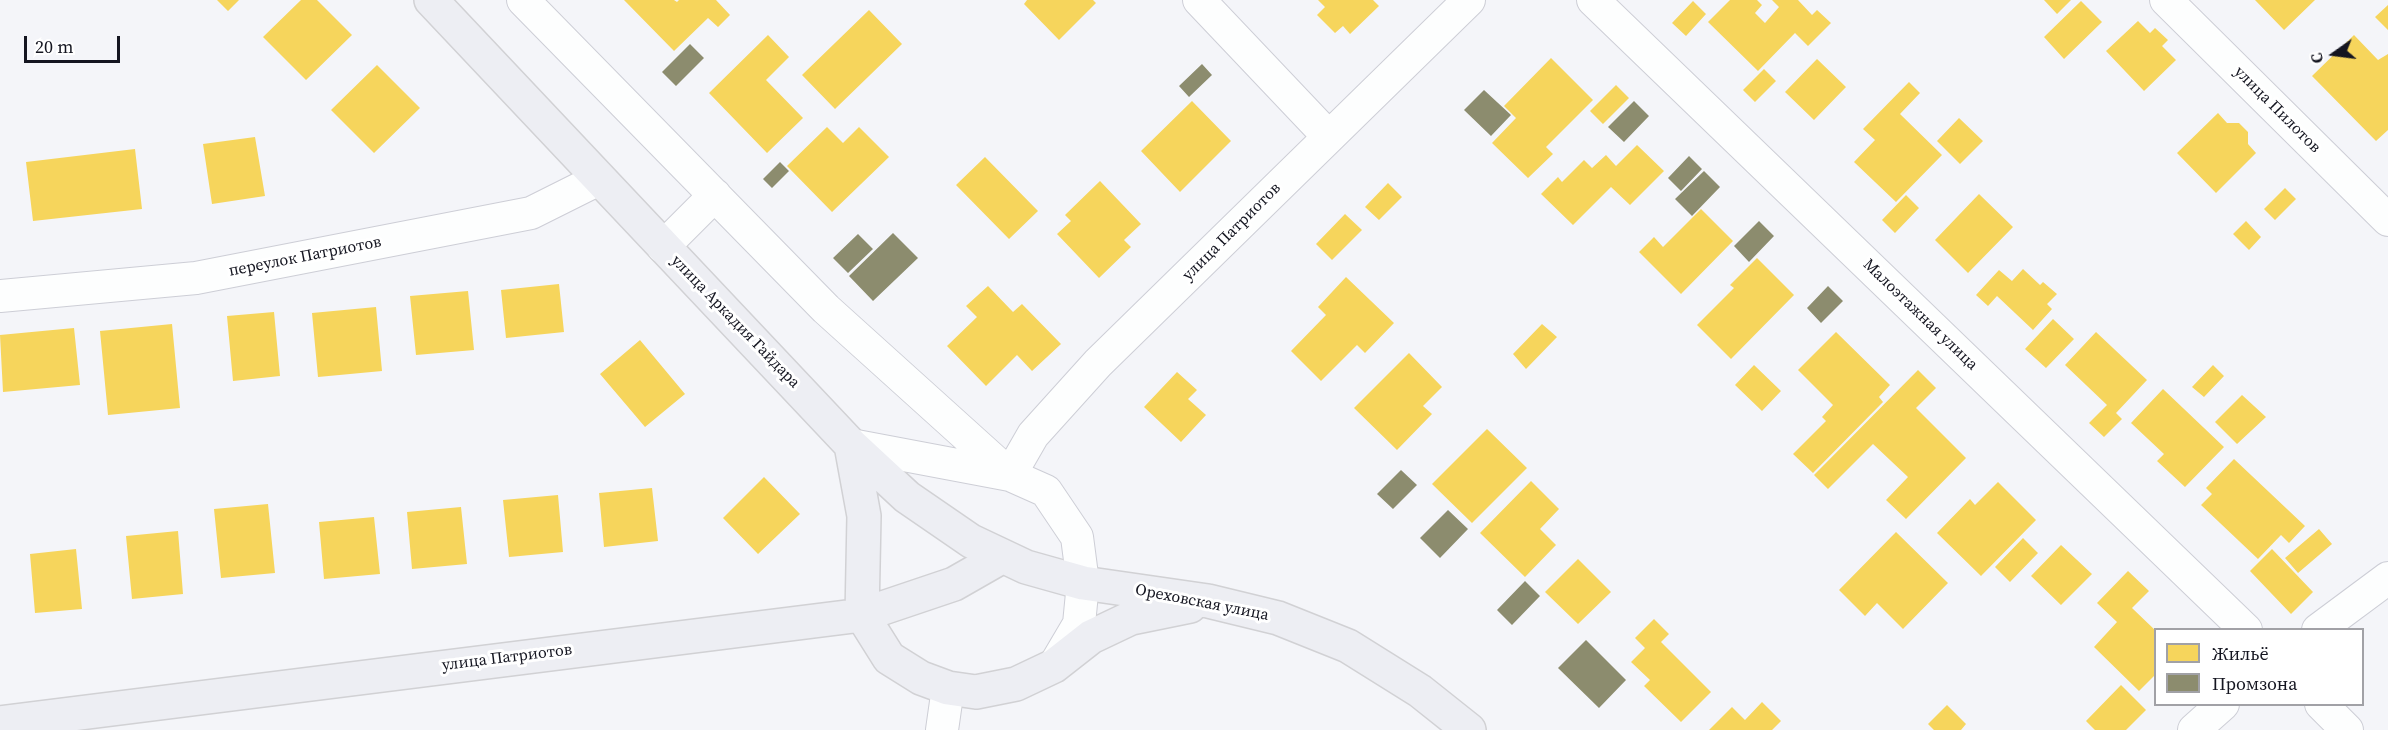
<!DOCTYPE html>
<meta charset="utf-8">
<style>
body{margin:0}
#map{position:relative;width:2388px;height:730px;overflow:hidden;background:#f4f5f9;font-family:"Source Serif 4",serif}
canvas{display:block}
.legend{position:absolute;left:2154px;top:628px;width:210px;height:78px;box-sizing:border-box;background:#fff;border:2px solid #a1a1a6;margin:0;padding:8px 10px;list-style:none;font-size:18px;color:#141520}
.legend li{display:flex;align-items:center;gap:12px;height:30px}
.legend b{width:30px;border:2px solid #a1a1a6}
.north{position:absolute;left:2304px;top:24px;width:60px;height:60px;-webkit-text-stroke:4px #fff;paint-order:stroke;rotate:256deg;font-size:16px;font-weight:700;line-height:24px;text-align:center;color:#141520}
.north::after{content:'';display:block;margin:auto;width:21px;height:27px;background:#141520;clip-path:polygon(50% 0,100% 100%,50% 72%,0 100%)}
.scale{position:absolute;left:24px;top:36px;width:96px;height:27px;box-sizing:border-box;border:3px solid #141520;border-top:0;padding-left:8px;font-size:18px;line-height:21px;white-space:nowrap;color:#141520;-webkit-text-stroke:4px #fff;paint-order:stroke}
</style>
<div id="map">
<canvas width="2388" height="730"></canvas>
<ul class="legend">
<li><b style="height:16px;background:#f6d55c"></b>Жильё</li>
<li><b style="height:16px;background:#8c8c6e"></b>Промзона</li>
</ul>
<div class="north">С</div>
<div class="scale">20 m</div>
</div>
<script>
const c = document.querySelector('canvas').getContext('2d');
c.lineJoin = 'round';
function paint(path, color) { c.fillStyle = color; c.fill(path, 'evenodd'); }
const shape = rows => new Path2D(rows.map(r => 'M' + r).join(''));
function stroke(path, color, width, dash) { c.strokeStyle = color; c.lineWidth = width; c.lineCap = dash ? 'butt' : 'round'; c.setLineDash(dash || []); c.stroke(path); }
function write(font, color, halo, rows, align = 'center') {
  c.font = font + ' "Source Serif 4",serif'; c.lineWidth = 6; c.setLineDash([]); c.textBaseline = 'middle'; c.strokeStyle = halo; c.fillStyle = color; for (const [text, x, y, turn = 0] of rows) {
    c.save(); c.translate(x, y); c.rotate((+turn || 0) * Math.PI / 180); c.textAlign = isNaN(turn) ? turn : align; if (halo) c.strokeText(text, 0, 0); c.fillText(text, 0, 0); c.restore();
  }
}
const homes = shape([
 [217,0,239,0,228,11],
 [301,0,317,0,352,35,306,80,263,37],
 [624,0,674,0,677,2,679,0,716,0,730,15,718,27,708,18,674,51],
 [1027,0,1093,0,1096,3,1059,40,1024,4],
 [1318,0,1373,0,1379,6,1350,34,1343,26,1335,33,1317,15,1325,7],
 [1730,0,1757,0,1762,5,1755,13,1765,23,1779,7,1772,0,1798,0,1812,15,1817,10,1831,23,1808,46,1795,33,1758,71,1708,22],
 [2044,0,2071,0,2057,14],
 [2255,0,2315,0,2284,30],
 [1693,1,1706,14,1686,36,1672,23],
 [2081,1,2102,22,2064,59,2044,37],
 [2388,5,2388,30,2375,17],
 [869,10,902,44,835,109,802,75],
 [2138,21,2150,33,2155,28,2168,40,2162,46,2176,60,2144,91,2106,51],
 [768,35,789,57,766,80,803,118,767,153,709,93],
 [2354,35,2378,60,2388,54,2388,130,2376,141,2312,76],
 [1551,58,1593,100,1546,147,1553,154,1528,178,1492,143,1516,118,1504,106],
 [1817,59,1846,87,1814,120,1785,92],
 [377,65,420,108,374,153,331,110],
 [1764,69,1776,81,1755,102,1743,90],
 [1909,82,1920,93,1900,114,1942,155,1896,202,1854,162,1875,140,1863,129],
 [1616,85,1629,98,1603,124,1590,111],
 [1192,101,1231,141,1180,192,1141,151],
 [2218,113,2227,123,2239,123,2248,132,2248,144,2256,153,2216,193,2177,153],
 [1959,118,1983,141,1960,164,1937,141],
 [827,127,843,143,859,127,889,157,832,212,787,166],
 [255,137,265,196,212,204,203,144],
 [1637,145,1664,171,1630,205,1611,187,1573,225,1541,194,1558,177,1562,182,1584,160,1592,168,1606,155,1616,166],
 [135,149,142,209,33,221,26,162],
 [985,157,1038,211,1009,239,956,185],
 [1100,181,1141,224,1124,240,1131,247,1099,278,1057,234,1071,221,1065,215],
 [1388,183,1402,197,1379,220,1365,207],
 [2285,188,2296,199,2275,220,2264,209],
 [1979,194,2013,227,1968,273,1935,240],
 [1906,195,1919,208,1895,233,1882,220],
 [1701,209,1733,241,1681,294,1639,252,1654,237,1663,247],
 [1345,214,1362,230,1332,260,1316,244],
 [2246,221,2261,237,2249,250,2233,234],
 [1757,258,1794,295,1731,359,1697,325,1734,288,1730,285],
 [2023,269,2040,285,2043,282,2057,294,2047,304,2052,309,2033,330,1997,296,1988,306,1976,295,1999,270,2012,281],
 [1346,277,1394,323,1365,353,1357,345,1321,381,1291,351,1326,315,1318,307],
 [559,284,564,332,506,338,501,290],
 [988,286,1013,312,1022,304,1061,344,1032,371,1017,355,986,386,947,346,977,317,966,306],
 [468,291,474,350,416,355,410,296],
 [376,307,382,371,318,377,312,313],
 [274,312,280,376,233,381,227,316],
 [2053,319,2074,339,2046,368,2025,349],
 [172,324,180,408,108,415,100,331],
 [1542,324,1557,337,1526,369,1513,354],
 [74,328,80,385,3,392,0,335],
 [1836,332,1890,385,1879,397,1883,402,1813,473,1793,454,1826,421,1822,417,1833,405,1798,370],
 [2096,332,2147,380,2116,413,2122,419,2104,437,2089,423,2107,405,2065,365],
 [640,340,685,394,645,427,600,374],
 [1409,353,1442,387,1423,406,1432,414,1397,450,1354,408],
 [1754,365,1781,391,1762,411,1735,385],
 [2213,365,2224,376,2204,397,2192,387],
 [1918,370,1936,388,1916,408,1966,458,1906,519,1886,500,1908,477,1873,444,1828,489,1814,475],
 [1177,372,1197,390,1188,399,1206,415,1181,442,1144,407],
 [2163,389,2224,447,2185,487,2157,461,2164,454,2131,423],
 [2242,395,2266,417,2237,444,2215,422],
 [1487,429,1527,468,1472,523,1432,484],
 [2234,459,2305,526,2289,543,2281,535,2258,559,2201,505,2212,494,2206,488],
 [764,477,800,514,758,554,723,518],
 [1531,481,1559,509,1540,529,1556,545,1525,577,1480,533],
 [1998,482,2036,520,1981,576,1937,533,1970,499,1975,505],
 [652,488,658,541,604,547,599,493],
 [558,495,563,552,509,557,503,500],
 [268,504,275,573,221,578,214,509],
 [461,507,467,564,412,569,407,512],
 [374,517,380,574,324,579,319,522],
 [2319,529,2332,544,2298,573,2285,558],
 [178,531,183,594,132,599,126,536],
 [1896,532,1948,583,1903,629,1877,603,1865,616,1839,590],
 [2023,538,2038,553,2010,582,1995,567],
 [2061,545,2092,574,2061,605,2031,576],
 [76,549,82,609,35,613,30,554],
 [2272,549,2313,592,2291,614,2250,571],
 [1578,559,1611,592,1578,624,1545,592],
 [2128,571,2149,591,2132,608,2156,631,2156,674,2139,691,2094,647,2117,622,2097,603],
 [1654,619,1669,634,1661,642,1711,692,1681,722,1644,686,1650,680,1631,662,1645,648,1635,638],
 [2121,685,2146,710,2126,730,2095,730,2086,721],
 [1762,702,1781,721,1772,730,1709,730,1732,707,1745,720],
 [1947,705,1966,724,1961,730,1934,730,1928,724]
]);
const industry = shape([
 [690,44,704,58,676,86,662,72],
 [1202,64,1212,75,1189,97,1179,86],
 [1484,90,1511,115,1491,136,1464,110],
 [1634,101,1649,116,1624,142,1608,127],
 [1689,156,1702,169,1681,191,1668,178],
 [780,162,789,171,772,188,763,179],
 [1704,171,1720,187,1692,216,1675,199],
 [1759,221,1774,236,1749,262,1734,246],
 [893,233,918,258,873,301,849,276],
 [858,234,873,249,848,273,833,258],
 [1828,286,1843,301,1821,323,1807,308],
 [1401,470,1417,485,1393,509,1377,494],
 [1448,510,1468,529,1440,558,1420,538],
 [1525,581,1540,596,1512,625,1497,610],
 [1586,640,1626,680,1599,708,1558,668]
]);
const minor = shape([
 [523,0,826,309,1010,475],
 [1199,0,1328,136],
 [1593,0,2246,630],
 [2166,0,2388,220],
 [663,247,715,195],
 [0,296,196,278,531,213,599,179],
 [851,445,1010,475,1046,491,1077,537,1083,583,1079,624,1056,663],
 [1010,475,1033,435,1098,363,1469,0],
 [2318,630,2388,578],
 [2321,704,2347,730],
 [942,730,948,688],
 [2194,730,2223,704]
]);
const major = shape([
 [431,0,851,445,907,497,971,541,1026,567,1083,583,1208,601,1278,618,1348,646,1420,691,1469,730],
 [851,445,864,516,862,615,889,658,921,678,948,688,976,692,1016,684,1054,666,1091,637,1131,618,1190,606],
 [0,723,862,615,954,584,1003,556]
]);
const streetNames = [
 ["улица Пилотов",2277,110,45],
 ["улица Патриотов",1232,232,-45],
 ["переулок Патриотов",305,257,-11],
 ["Малоэтажная улица",1920,315,44],
 ["улица Аркадия Гайдара",735,322,46],
 ["Ореховская улица",1202,603,11],
 ["улица Патриотов",507,658,-7]
];
paint(homes, '#f6d55c');
paint(industry, '#8c8c6e');
stroke(minor, '#cdced6', 34);
stroke(major, '#d1d1d4', 36);
stroke(minor, '#fdfefe', 32);
stroke(major, '#edeef3', 33);
write('16px', '#141520', '#fff', streetNames);
</script>
